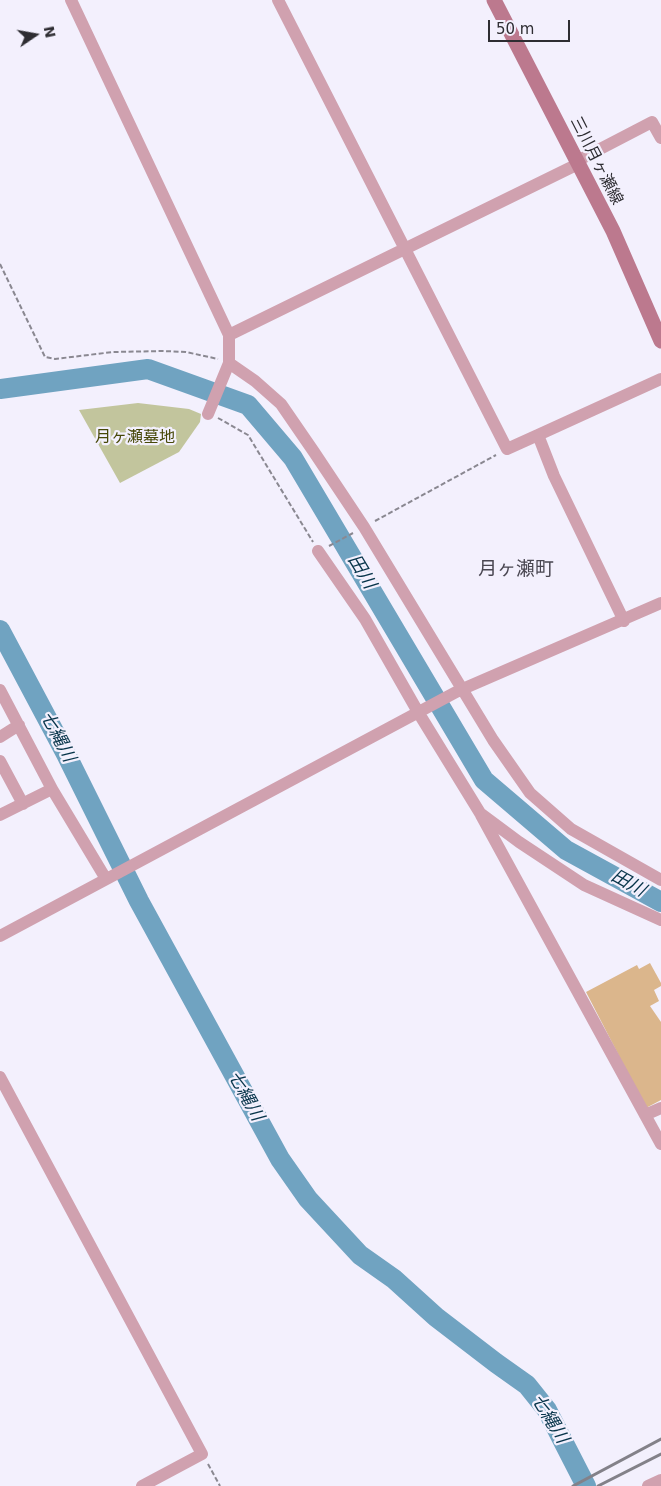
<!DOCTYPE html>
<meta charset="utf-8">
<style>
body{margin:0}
#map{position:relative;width:661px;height:1486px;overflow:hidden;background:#f3f0fd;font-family:"DejaVu Sans",sans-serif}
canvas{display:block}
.north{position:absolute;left:10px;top:10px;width:50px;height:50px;-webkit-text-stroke:4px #f3f0fd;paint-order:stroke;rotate:78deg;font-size:14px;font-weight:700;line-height:20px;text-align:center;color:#2e2d32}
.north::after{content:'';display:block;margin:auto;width:18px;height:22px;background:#2e2d32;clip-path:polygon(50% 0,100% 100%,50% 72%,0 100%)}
.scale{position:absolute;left:488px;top:20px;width:82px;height:22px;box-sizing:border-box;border:2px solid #2e2d32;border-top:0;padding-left:6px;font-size:15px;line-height:18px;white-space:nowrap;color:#2e2d32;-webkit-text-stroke:4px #f3f0fd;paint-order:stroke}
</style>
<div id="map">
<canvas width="661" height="1486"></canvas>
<div class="north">N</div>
<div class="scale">50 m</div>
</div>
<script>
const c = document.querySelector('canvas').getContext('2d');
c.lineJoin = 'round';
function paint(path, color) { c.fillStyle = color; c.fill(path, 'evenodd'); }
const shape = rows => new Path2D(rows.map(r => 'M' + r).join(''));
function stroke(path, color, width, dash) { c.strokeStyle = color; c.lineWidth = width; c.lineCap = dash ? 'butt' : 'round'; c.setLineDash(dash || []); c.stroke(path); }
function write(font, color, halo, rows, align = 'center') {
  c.font = font + ' "DejaVu Sans","Noto Sans JP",sans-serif'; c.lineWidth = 4.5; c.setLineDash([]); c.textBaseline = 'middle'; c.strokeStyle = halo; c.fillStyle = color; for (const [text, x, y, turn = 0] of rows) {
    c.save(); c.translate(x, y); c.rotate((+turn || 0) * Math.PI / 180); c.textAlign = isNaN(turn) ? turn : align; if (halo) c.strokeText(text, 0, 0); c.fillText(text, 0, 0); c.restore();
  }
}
const green = shape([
 [138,403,189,409,201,414,200,422,179,452,120,483,79,410]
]);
const river = shape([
 [0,389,148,369,248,405,293,458,484,780,566,850,661,902],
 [0,630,66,754,139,901,280,1159,308,1199,360,1255,394,1279,436,1317,496,1363,527,1385,547,1410,586,1486]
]);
const building = shape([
 [650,963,661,983,661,986,654,990,659,1001,650,1006,661,1022,661,1100,646,1108,586,992,637,965,639,969]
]);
const path = shape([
 [0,264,45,357,55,359,113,352,163,351,186,352,218,359],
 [218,418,248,435,313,542],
 [375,521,496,455],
 [329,546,353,533],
 [208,1464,220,1486]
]);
const minor = shape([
 [71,0,229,335,229,363,208,414],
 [278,0,507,449,538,435,554,476,624,621],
 [577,161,652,122,661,138],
 [229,335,578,164],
 [229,363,255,381,281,404,314,452,364,527,493,740,530,793,571,829,661,880],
 [538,435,661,379],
 [318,551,365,619,418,712,480,813,519,842,584,885,661,920],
 [0,690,52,789,106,879],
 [0,737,19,725],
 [0,761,23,804],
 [0,815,52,789],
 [481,815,661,1144],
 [0,936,458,691,661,603],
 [0,1077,202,1454,142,1486],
 [645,1115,661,1108],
 [648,1486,661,1480]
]);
const secondary = shape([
 [494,0,613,231,661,341]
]);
const rail = shape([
 [573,1486,661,1439],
 [598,1486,661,1454]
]);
const streetNames = [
 ["三川月ヶ瀬線",596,161,63]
];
const parkNames = [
 ["月ヶ瀬墓地",135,438]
];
const waterNames = [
 ["田川",361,572,59],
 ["七縄川",57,737,62],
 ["田川",628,884,29],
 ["七縄川",245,1096,61],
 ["七縄川",549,1419,59]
];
const quarterNames = [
 ["月ヶ瀬町",516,570]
];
paint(green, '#c2c59d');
stroke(river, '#70a3c1', 20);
paint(building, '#dbb68c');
stroke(path, '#8a8891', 2, [5, 2.5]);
stroke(minor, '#d0a1af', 12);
stroke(secondary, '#bc798e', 15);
stroke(rail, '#838189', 3);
write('16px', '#2e2d32', '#f3f0fd', streetNames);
write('16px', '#474808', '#f3f0fd', parkNames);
write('italic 18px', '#07344a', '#f3f0fd', waterNames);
write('19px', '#494651', '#f3f0fd', quarterNames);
</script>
